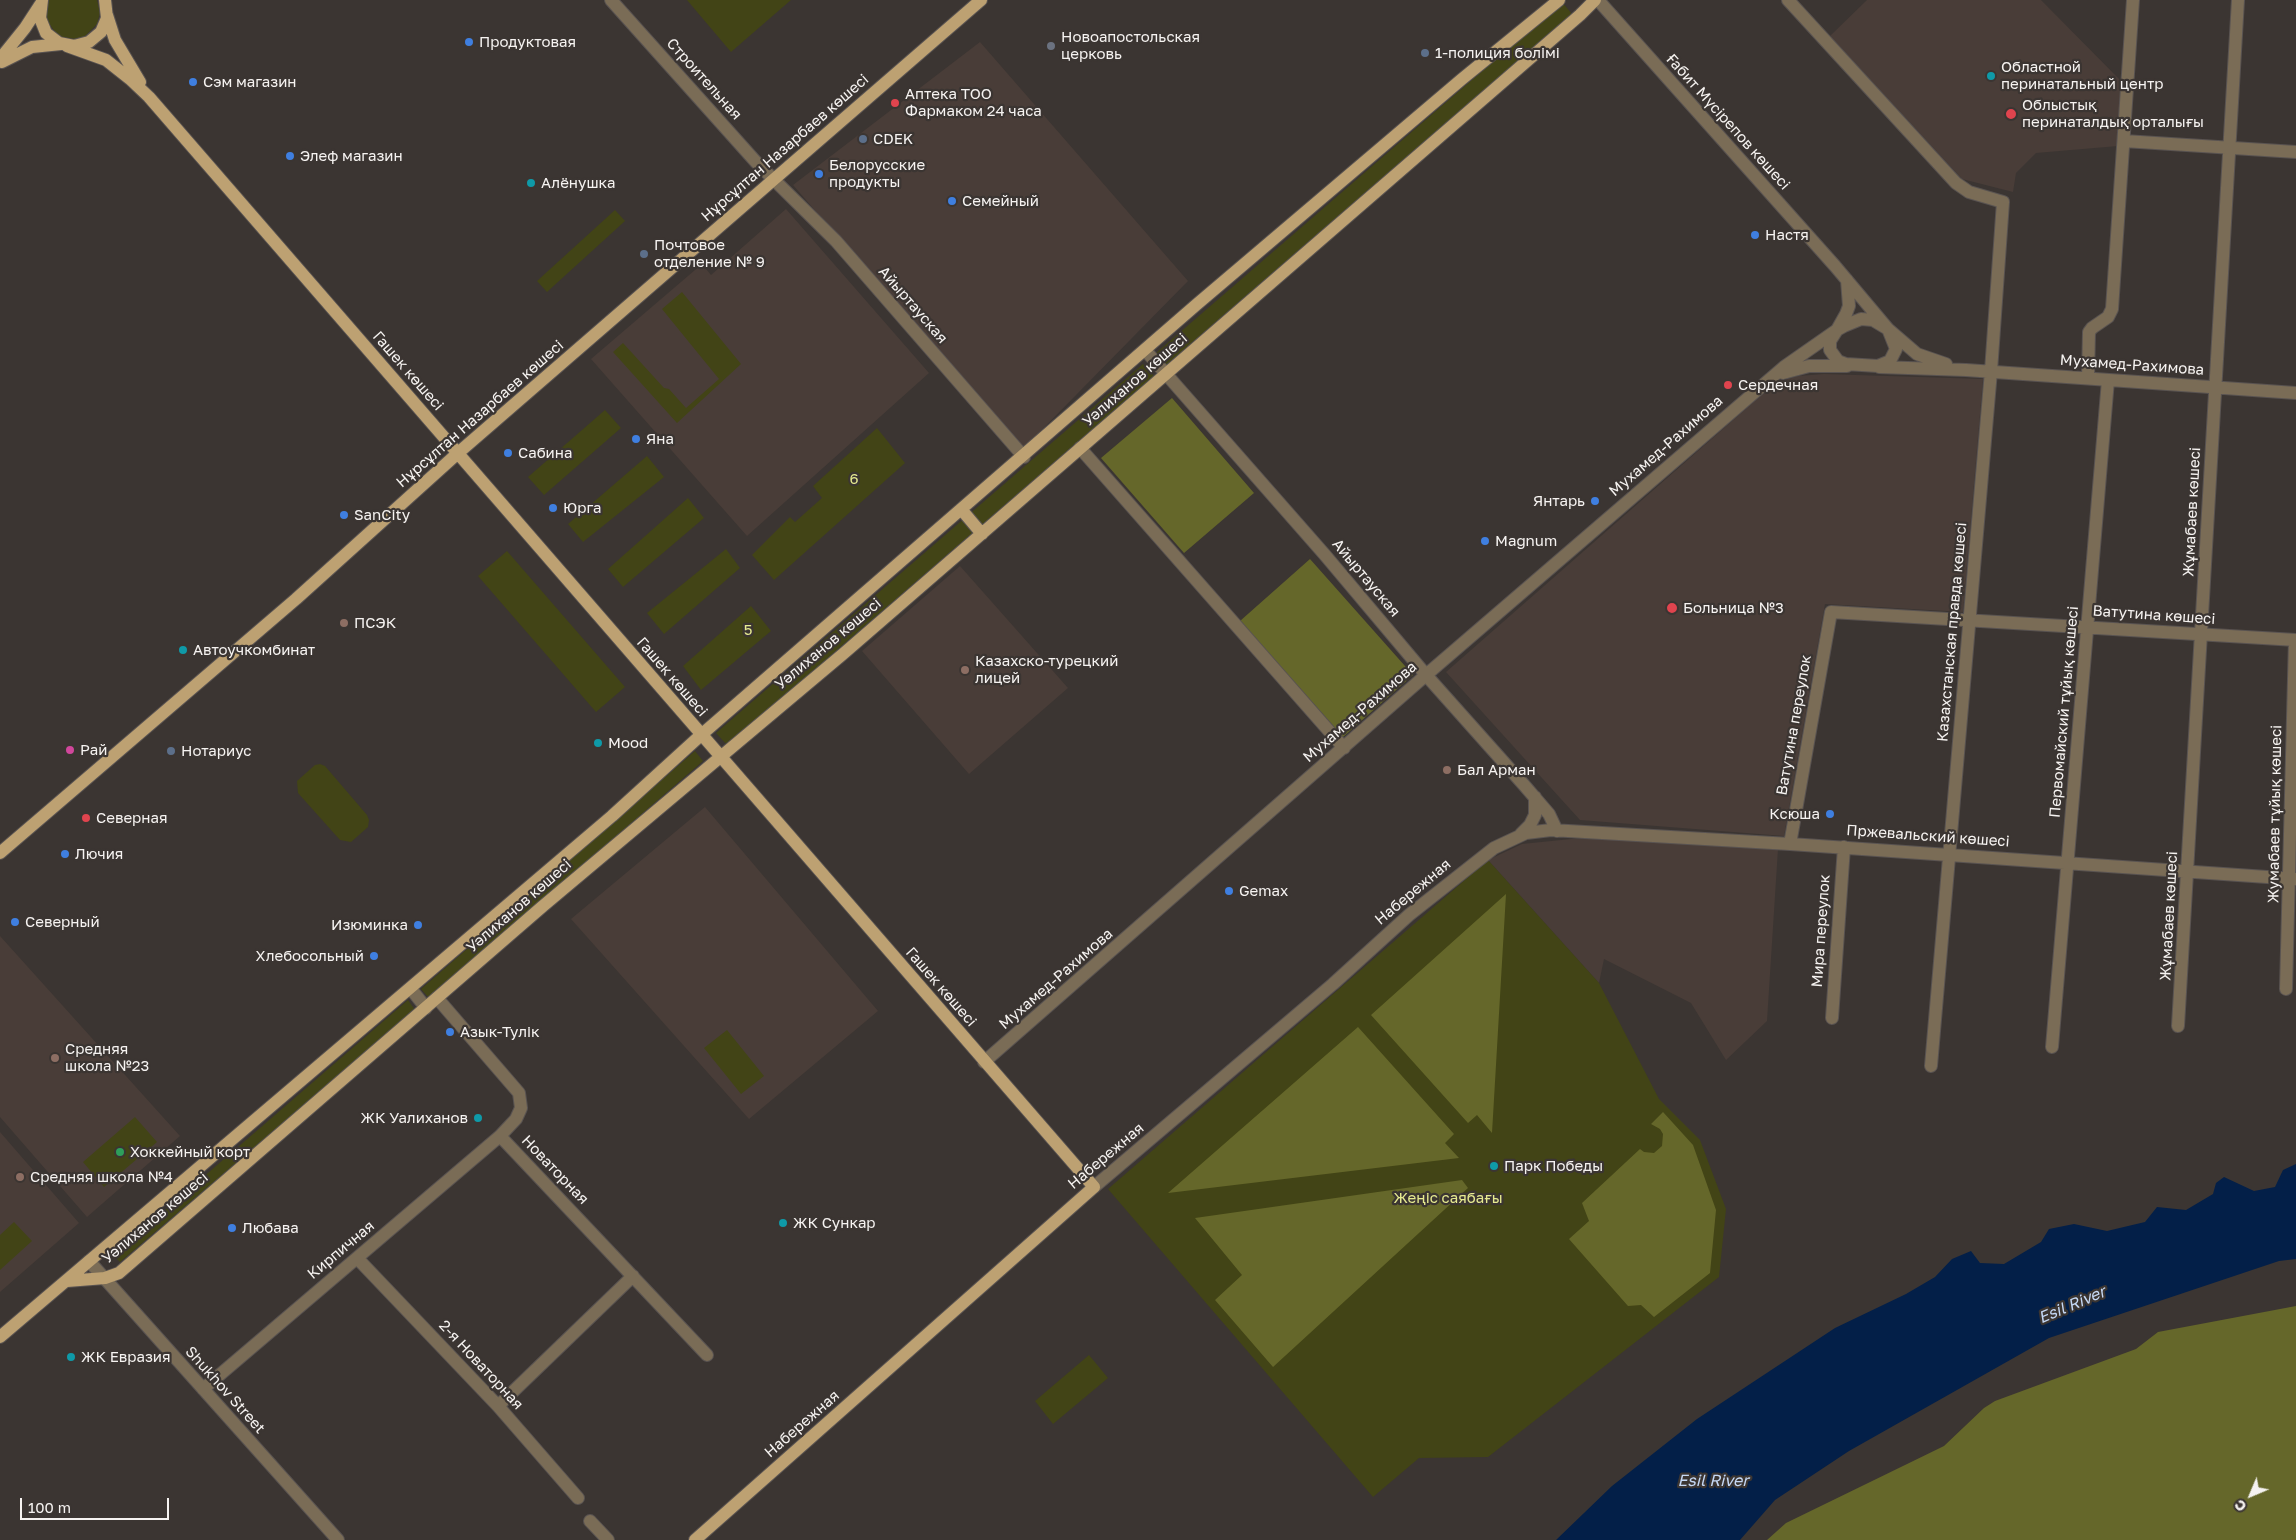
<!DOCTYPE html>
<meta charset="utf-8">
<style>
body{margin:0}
#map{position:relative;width:2296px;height:1540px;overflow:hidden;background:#3b3532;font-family:"Golos Text",sans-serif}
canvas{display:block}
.north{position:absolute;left:2226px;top:1470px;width:50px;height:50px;-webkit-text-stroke:4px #3b3532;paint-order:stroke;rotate:225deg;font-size:14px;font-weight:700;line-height:20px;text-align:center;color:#f6f3f1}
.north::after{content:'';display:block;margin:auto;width:18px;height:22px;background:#f6f3f1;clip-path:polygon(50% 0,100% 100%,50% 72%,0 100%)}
.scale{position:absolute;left:20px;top:1498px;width:149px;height:22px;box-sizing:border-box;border:2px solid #f6f3f1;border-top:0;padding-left:6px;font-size:15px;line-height:18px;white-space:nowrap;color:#f6f3f1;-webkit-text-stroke:4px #3b3532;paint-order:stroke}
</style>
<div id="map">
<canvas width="2296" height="1540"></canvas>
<div class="north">С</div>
<div class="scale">100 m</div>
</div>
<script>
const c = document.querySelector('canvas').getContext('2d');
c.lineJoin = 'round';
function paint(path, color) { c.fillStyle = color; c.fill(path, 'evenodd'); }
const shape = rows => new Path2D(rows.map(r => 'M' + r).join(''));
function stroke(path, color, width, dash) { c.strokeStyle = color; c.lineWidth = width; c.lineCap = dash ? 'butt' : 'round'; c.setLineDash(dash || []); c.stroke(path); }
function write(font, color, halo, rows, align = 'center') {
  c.font = font + ' "Golos Text",sans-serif'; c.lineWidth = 4.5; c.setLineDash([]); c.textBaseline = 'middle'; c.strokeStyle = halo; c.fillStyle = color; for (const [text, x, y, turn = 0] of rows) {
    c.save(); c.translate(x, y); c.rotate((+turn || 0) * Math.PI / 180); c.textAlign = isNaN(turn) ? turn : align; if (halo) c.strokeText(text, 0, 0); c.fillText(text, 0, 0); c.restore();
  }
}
const built = shape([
 [1867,0,2041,0,2122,82,2118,146,2036,153,2016,173,2013,192,1962,179,1830,36],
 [980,42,1188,281,1022,450,793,185],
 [786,209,929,373,747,536,591,359,702,264,711,275],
 [1824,374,1983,379,1963,612,1825,604,1784,836,1580,820,1446,672,1764,393,1782,381,1798,376],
 [960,566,1068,688,969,774,862,651],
 [705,807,878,1011,749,1119,571,919],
 [1581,838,1778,849,1767,1021,1726,1060,1691,1003,1604,959,1599,983,1488,860,1522,844],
 [0,936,180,1136,87,1217,0,1117],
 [0,1132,79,1223,0,1292]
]);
const green = shape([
 [49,0,97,0,100,13,97,24,84,37,75,39,62,37,56,33,48,22,46,13],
 [687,0,791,0,731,52],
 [1562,2,1572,14,1166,365,1156,353],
 [615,210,625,221,547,292,537,281],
 [682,292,741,364,677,423,613,352,623,343,664,388,669,389,686,408,719,379,662,309],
 [1143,364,1154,376,727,745,716,733],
 [605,410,621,428,544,495,528,477],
 [877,428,905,463,774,580,752,555,790,517,795,522,822,498,813,486],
 [647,456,664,477,583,542,568,524],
 [688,498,704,518,623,587,608,569],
 [726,549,740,568,664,634,647,613],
 [507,551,625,687,596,712,478,576],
 [751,606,771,631,701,690,683,666],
 [695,751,703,761,429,998,421,989],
 [320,764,325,766,367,815,369,820,368,827,351,842,340,840,298,793,297,781,315,765],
 [1488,860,1599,983,1659,1099,1700,1140,1726,1209,1719,1277,1488,1457,1419,1458,1373,1497,1108,1189],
 [408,1000,415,1010,120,1262,113,1255],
 [727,1030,764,1076,741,1094,704,1048],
 [135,1117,157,1142,104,1187,83,1162],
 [14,1222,32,1241,0,1270,0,1235],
 [1089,1355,1108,1378,1053,1424,1035,1401]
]);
const forest = shape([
 [1172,398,1254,493,1184,553,1101,458],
 [1310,559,1413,675,1343,737,1240,621],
 [1506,894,1492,1133,1477,1115,1468,1123,1371,1015],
 [1358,1027,1454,1134,1445,1143,1459,1158,1168,1193],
 [1663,1112,1693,1145,1716,1210,1710,1273,1654,1317,1641,1305,1628,1306,1569,1239,1589,1221,1582,1203,1640,1149,1644,1152,1654,1153,1662,1146,1663,1134,1660,1129,1651,1124],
 [1462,1180,1468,1188,1273,1367,1215,1300,1242,1275,1195,1218],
 [2296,1306,2296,1540,1767,1540,1786,1523,1944,1446,1984,1408,1995,1401,2136,1349,2158,1332]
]);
const water = shape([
 [2296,1164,2296,1259,2279,1261,2049,1338,1849,1451,1775,1500,1740,1540,1556,1540,1612,1486,1697,1419,1835,1328,1906,1294,1935,1277,1952,1259,1971,1251,1980,1263,2004,1264,2041,1242,2049,1229,2074,1224,2107,1231,2145,1222,2157,1207,2186,1210,2213,1194,2216,1183,2224,1177,2254,1191,2275,1187,2283,1170]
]);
const minor = shape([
 [611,0,756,162,836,241,1024,457],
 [1598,0,1835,266,1888,329,1917,354,1946,364],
 [1788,0,1956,183,1969,192,2003,202,1991,371,1931,1066],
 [2124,141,2296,152],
 [1145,350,1325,555,1426,675,1524,785,1549,814,1557,831],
 [1879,367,1966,370,2296,393],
 [1783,373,1809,366,1847,366],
 [2088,378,2089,332,2092,328,2108,317,2112,309,2133,0],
 [1080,448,1344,748],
 [1521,834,1530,825,1535,815,1535,797],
 [1790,844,1831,612,2296,640],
 [411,989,426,1008],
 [2286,989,2295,640],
 [1832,1018,1844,847],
 [2178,1026,2238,0],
 [2052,1047,2108,380],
 [984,1062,1426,675,1784,367,1837,330,1844,326,1861,319,1873,320,1888,329,1896,349,1890,361,1878,366,1846,364,1838,361,1830,350,1830,341,1837,330,1846,314,1849,306,1847,280],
 [500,1136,707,1355],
 [1094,1187,1333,984,1409,915,1494,848,1526,833,1551,830,1790,844,2296,879],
 [357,1258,498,1406,578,1498],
 [89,1261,338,1540],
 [203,1389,500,1136,516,1119,521,1108,519,1093,437,998],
 [498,1406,633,1276],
 [590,1521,608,1540]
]);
const major = shape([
 [42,0,40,18,46,33,59,43,74,46,89,42,101,32,107,18,105,0],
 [107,15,115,40,140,82],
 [67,46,106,60,130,79,149,97,1094,1187,695,1540],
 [0,59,25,28,40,5],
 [2,62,32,47,61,44],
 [961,509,982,534],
 [0,853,296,599,458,453,981,0],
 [67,1281,105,1278,119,1273,543,906,843,654,1580,15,1595,0],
 [0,1337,612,816,701,735,1196,305,1462,79,1559,0]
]);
const markers = [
 [469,42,5,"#3f7fe0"],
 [1051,46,5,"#6b7280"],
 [1425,53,5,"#5c6f8a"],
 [1991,76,5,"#0f9aa8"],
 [193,82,5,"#3f7fe0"],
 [895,103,5,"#e0444e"],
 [2011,114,6,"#e0444e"],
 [863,139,5,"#5c6f8a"],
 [290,156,5,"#3f7fe0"],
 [819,174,5,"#3f7fe0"],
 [531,183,5,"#0f9aa8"],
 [952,201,5,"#3f7fe0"],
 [1755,235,5,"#3f7fe0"],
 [644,254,5,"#5c6f8a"],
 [1728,385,5,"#e0444e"],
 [636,439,5,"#3f7fe0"],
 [508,453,5,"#3f7fe0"],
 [1595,501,5,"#3f7fe0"],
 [553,508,5,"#3f7fe0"],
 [344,515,5,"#3f7fe0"],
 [1485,541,5,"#3f7fe0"],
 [1672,608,6,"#e0444e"],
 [344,623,5,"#8d6e63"],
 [183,650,5,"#0f9aa8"],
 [965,670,5,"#8d6e63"],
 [598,743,5,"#0f9aa8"],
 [70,750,5,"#d1479c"],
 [171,751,5,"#5c6f8a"],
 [1447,770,5,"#8d6e63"],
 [1830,814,5,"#3f7fe0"],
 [86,818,5,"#e0444e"],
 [65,854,5,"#3f7fe0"],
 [1229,891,5,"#3f7fe0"],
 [15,922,5,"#3f7fe0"],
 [418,925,5,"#3f7fe0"],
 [374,956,5,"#3f7fe0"],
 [450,1032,5,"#3f7fe0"],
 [55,1058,5,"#8d6e63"],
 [478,1118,5,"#0f9aa8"],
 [120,1152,5,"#2e9e5b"],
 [1494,1166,5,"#0f9aa8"],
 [20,1177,5,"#8d6e63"],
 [783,1223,5,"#0f9aa8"],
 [232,1228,5,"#3f7fe0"],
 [71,1357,5,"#0f9aa8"]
];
const poiNames = [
 ["Новоапостольская",1061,37],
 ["церковь",1061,54],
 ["Продуктовая",479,42],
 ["1-полиция болiмi",1435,53],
 ["Областной",2001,67],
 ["перинатальный центр",2001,84],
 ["Сэм магазин",203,82],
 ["Аптека ТОО",905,94],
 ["Фармаком 24 часа",905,111],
 ["Облыстық",2022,105],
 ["перинаталдық орталығы",2022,122],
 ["CDEK",873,139],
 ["Элеф магазин",300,156],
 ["Белорусские",829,165],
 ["продукты",829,182],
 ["Алёнушка",541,183],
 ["Семейный",962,201],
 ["Настя",1765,235],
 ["Почтовое",654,245],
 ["отделение № 9",654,262],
 ["Сердечная",1738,385],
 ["Яна",646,439],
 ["Сабина",518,453],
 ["Янтарь",1585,501,"right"],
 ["Юрга",563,508],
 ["SanCity",354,515],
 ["Magnum",1495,541],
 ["Больница №3",1683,608],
 ["ПСЭК",354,623],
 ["Автоучкомбинат",193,650],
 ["Казахско-турецкий",975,661],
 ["лицей",975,678],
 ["Mood",608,743],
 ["Рай",80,750],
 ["Нотариус",181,751],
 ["Бал Арман",1457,770],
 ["Ксюша",1820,814,"right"],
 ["Северная",96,818],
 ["Лючия",75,854],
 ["Gemax",1239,891],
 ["Северный",25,922],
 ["Изюминка",408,925,"right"],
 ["Хлебосольный",364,956,"right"],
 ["Азык-Тулiк",460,1032],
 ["Средняя",65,1049],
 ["школа №23",65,1066],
 ["ЖК Уалиханов",468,1118,"right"],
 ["Хоккейный корт",130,1152],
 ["Парк Победы",1504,1166],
 ["Средняя школа №4",30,1177],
 ["ЖК Сункар",793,1223],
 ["Любава",242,1228],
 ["ЖК Евразия",81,1357]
];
const streetNames = [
 ["Строительная",704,79,48],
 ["Ғабит Мүсірепов көшесі",1728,122,48],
 ["Нұрсұлтан Назарбаев көшесі",785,148,-41],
 ["Айыртауская",913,305,49],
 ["Мухамед-Рахимова",2132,365,4],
 ["Гашек көшесі",408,371,49],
 ["Уәлиханов көшесі",1135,380,-41],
 ["Нұрсұлтан Назарбаев көшесі",480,414,-41],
 ["Мухамед-Рахимова",1666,446,-41],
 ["Жұмабаев көшесі",2192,512,-87],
 ["Айыртауская",1366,578,50],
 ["Ватутина көшесі",2154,615,4],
 ["Казахстанская правда көшесі",1952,632,-85],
 ["Уәлиханов көшесі",828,644,-40],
 ["Гашек көшесі",672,677,49],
 ["Мухамед-Рахимова",1360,712,-41],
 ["Первомайский тұйық көшесі",2064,712,-85],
 ["Ватутина переулок",1794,725,-80],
 ["Жумабаев тұйық көшесі",2275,814,-89],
 ["Пржевальский көшесі",1928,836,4],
 ["Набережная",1413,892,-40],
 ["Уәлиханов көшесі",519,906,-41],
 ["Жұмабаев көшесі",2169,916,-87],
 ["Мира переулок",1821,931,-86],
 ["Мухамед-Рахимова",1056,979,-41],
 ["Гашек көшесі",941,987,49],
 ["Набережная",1106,1156,-40],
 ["Новаторная",555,1170,46],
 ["Уәлиханов көшесі",155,1218,-40],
 ["Кирпичная",341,1250,-40],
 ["2-я Новаторная",481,1365,47],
 ["Shukhov Street",225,1390,48],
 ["Набережная",802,1424,-41]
];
const parkNames = [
 ["6",854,479],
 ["5",748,630],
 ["Жеңіс саябағы",1448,1198]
];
const waterNames = [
 ["Esil River",2072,1305,-23],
 ["Esil River",1713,1481]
];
paint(built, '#493d38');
paint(green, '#424416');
paint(forest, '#65672a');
paint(water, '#031f48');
stroke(minor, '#595351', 14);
stroke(major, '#595351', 14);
stroke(minor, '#7a6c56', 12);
stroke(major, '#bda172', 12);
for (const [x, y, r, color] of markers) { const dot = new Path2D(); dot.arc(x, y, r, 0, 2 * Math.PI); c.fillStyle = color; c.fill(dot); stroke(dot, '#3b3532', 2); }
write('15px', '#f6f3f1', '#3b3532', poiNames, 'left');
write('15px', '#f6f3f1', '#3b3532', streetNames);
write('15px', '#e6ea90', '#3b3532', parkNames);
write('italic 16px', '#c5d8f5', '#3b3532', waterNames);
</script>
